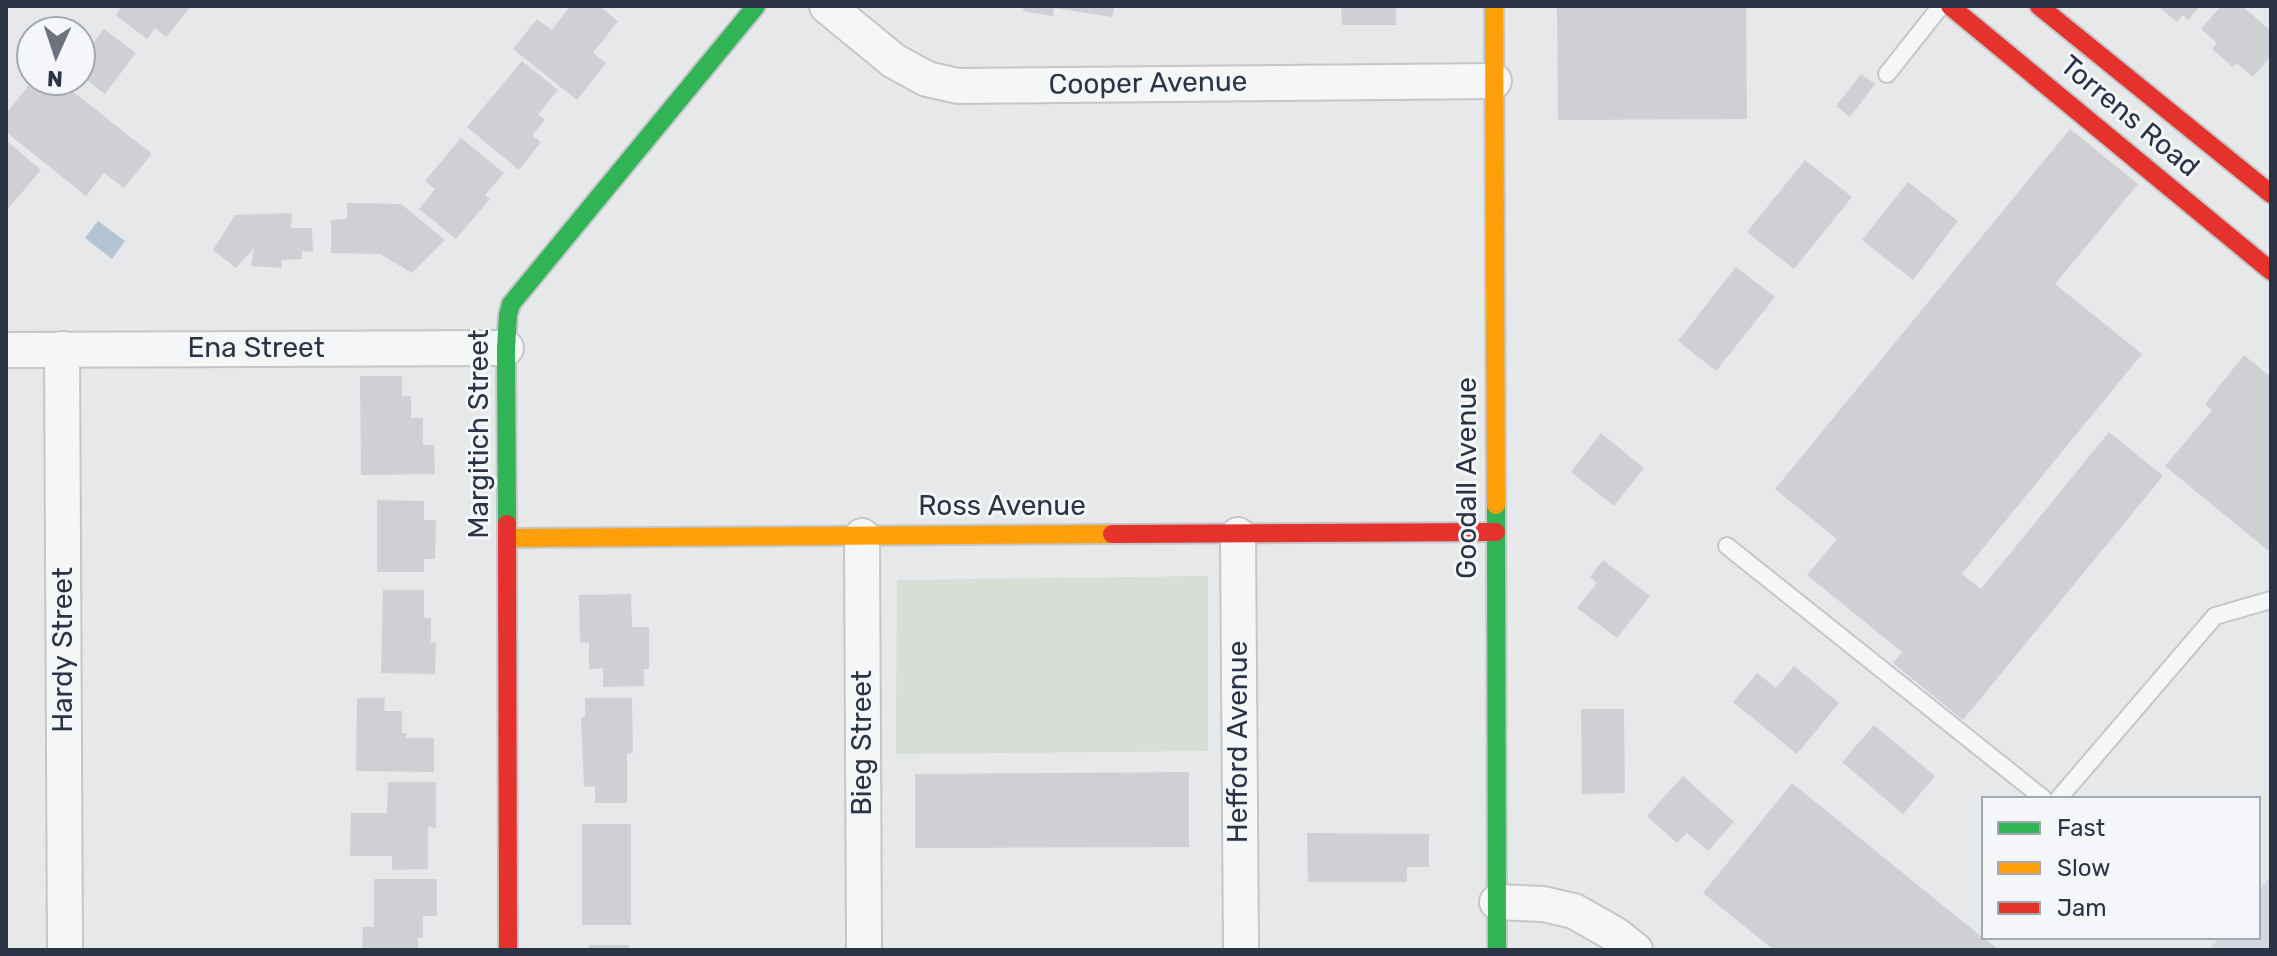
<!DOCTYPE html>
<style>
body{margin:0}
#map{position:relative;width:2277px;height:956px;overflow:hidden;background:#e6e8ea;font-family:Rubik,sans-serif}
canvas{display:block}
.frame{position:absolute;inset:0;border:8px solid #2b3445;pointer-events:none}
.legend{position:absolute;left:1981px;top:796px;width:280px;height:144px;box-sizing:border-box;background:#f4f6f9;border:2px solid #a4a8b1;margin:0;padding:10px 14px;list-style:none;font-size:24px;color:#2b3445}
.legend li{display:flex;align-items:center;gap:16px;height:40px}
.legend b{width:40px;border:2px solid #a4a8b1}
.north{position:absolute;left:16px;top:16px;width:80px;height:80px;box-sizing:border-box;background:#f4f6f9;border:2px solid #a4a8b1;border-radius:50%;rotate:183deg;font-size:22px;font-weight:700;line-height:32px;text-align:center;color:#2b3445}
.north::after{content:'';display:block;margin:auto;width:28px;height:36px;background:#6c737f;clip-path:polygon(50% 0,100% 100%,50% 72%,0 100%)}
</style>
<div id="map">
<canvas width="2277" height="956"></canvas>
<div class="frame"></div>
<ul class="legend">
<li><b style="height:10px;background:#30b455"></b>Fast</li>
<li><b style="height:10px;background:#ff9f0a"></b>Slow</li>
<li><b style="height:10px;background:#e5322d"></b>Jam</li>
</ul>
<div class="north">N</div>
</div>
<script>
const c = document.querySelector('canvas').getContext('2d');
c.lineJoin = 'round';
function paint(path, color) { c.fillStyle = color; c.fill(path, 'evenodd'); }
const shape = rows => new Path2D(rows.map(r => 'M' + r).join(''));
function stroke(path, color, width, dash) { c.strokeStyle = color; c.lineWidth = width; c.lineCap = dash ? 'butt' : 'round'; c.setLineDash(dash || []); c.stroke(path); }
function write(font, color, halo, rows, align = 'center') {
  c.font = font + ' Rubik,sans-serif'; c.lineWidth = 6; c.setLineDash([]); c.textBaseline = 'middle'; c.strokeStyle = halo; c.fillStyle = color; for (const [text, x, y, turn = 0] of rows) {
    c.save(); c.translate(x, y); c.rotate((+turn || 0) * Math.PI / 180); c.textAlign = isNaN(turn) ? turn : align; if (halo) c.strokeText(text, 0, 0); c.fillText(text, 0, 0); c.restore();
  }
}
const built = shape([
 [2271,876,2271,950,2209,950,2219,938,2259,938,2259,890]
]);
const green = shape([
 [1208,576,1208,751,896,754,897,580]
]);
const water = shape([
 [98,221,125,241,112,259,85,238]
]);
const building = shape([
 [122,6,191,6,166,37,155,28,147,39,116,15],
 [570,6,599,6,618,21,593,53,606,63,577,100,513,49,537,19,552,30],
 [1024,6,1115,6,1112,17,1054,8,1053,16,1023,11],
 [1341,6,1396,6,1396,25,1342,25],
 [1557,6,1746,6,1747,119,1558,120],
 [2158,6,2200,6,2188,20,2183,15,2177,22],
 [2221,6,2242,6,2271,31,2271,56,2253,77,2237,63,2233,67,2212,49,2217,43,2201,29],
 [104,29,136,53,105,94,80,75,80,41,89,48],
 [522,61,558,90,538,114,545,120,532,135,541,142,519,170,467,127],
 [1861,74,1875,84,1850,117,1836,106],
 [33,80,58,80,152,154,124,188,104,173,86,196,6,132,6,114],
 [2070,129,2138,184,2055,284,2142,354,1962,574,1981,589,2109,432,2163,476,1963,720,1893,663,1902,652,1807,575,1837,539,1775,489],
 [461,138,504,173,485,195,490,199,456,239,419,209,435,189,425,181],
 [6,140,41,170,6,211],
 [1805,160,1852,197,1794,269,1747,232],
 [1908,182,1958,221,1913,280,1862,240],
 [347,203,401,204,445,240,412,273,380,254,331,253,331,220,347,219],
 [292,213,291,228,312,228,313,252,302,251,302,259,281,260,282,268,251,266,254,248,236,268,213,250,235,215],
 [1736,267,1775,297,1716,371,1678,341],
 [2244,355,2271,377,2271,553,2165,466,2212,410,2205,404],
 [360,376,402,376,402,396,411,396,411,418,423,418,423,445,434,445,435,474,361,475],
 [1601,433,1644,468,1614,506,1571,472],
 [377,500,424,501,424,520,436,520,435,559,424,559,424,572,377,572],
 [1603,560,1650,596,1617,638,1577,608,1597,583,1590,577],
 [383,590,424,590,424,618,431,618,431,643,436,642,435,674,381,673],
 [631,594,632,627,649,627,649,669,644,669,644,686,603,687,603,668,589,669,589,642,580,643,579,595],
 [1794,666,1839,703,1797,754,1733,702,1757,673,1776,688],
 [357,698,385,698,384,711,402,711,402,733,406,733,406,738,434,738,434,772,356,771],
 [585,698,632,698,633,753,627,754,627,803,595,803,595,786,584,787,581,718,585,717],
 [1581,709,1624,709,1625,793,1582,794],
 [1874,725,1935,776,1903,814,1842,762],
 [1189,772,1189,847,915,848,915,774],
 [1683,776,1734,822,1708,851,1687,833,1677,843,1647,816],
 [388,782,436,782,436,828,428,827,428,869,392,870,392,856,350,856,351,813,387,813],
 [1792,783,1983,938,2000,950,1774,950,1703,893],
 [582,824,631,824,631,925,582,925],
 [1307,833,1429,834,1429,867,1407,867,1407,882,1308,882],
 [374,879,437,879,437,916,423,916,423,938,418,938,418,950,362,950,363,927,374,927],
 [589,945,629,945,629,950,589,950]
]);
const lane = shape([
 [1887,74,1941,6],
 [1727,546,2043,798],
 [2059,798,2215,616,2271,600]
]);
const street = shape([
 [827,6,894,61,927,79,958,86,1494,81],
 [62,349,65,950],
 [6,350,506,348],
 [1238,535,1241,950],
 [862,536,864,950],
 [1497,902,1543,904,1574,911,1616,935,1635,950]
]);
const fast = shape([
 [1496,505,1497,950],
 [507,524,506,348,508,315,511,304,756,6]
]);
const slow = shape([
 [1494,6,1496,505],
 [508,538,1112,534]
]);
const jam = shape([
 [1950,6,2271,271],
 [2039,6,2271,194],
 [507,524,508,950],
 [1112,534,1496,532]
]);
const streetNames = [
 ["Cooper Avenue",1148,84,-1],
 ["Torrens Road",2129,117,40],
 ["Ena Street",256,349],
 ["Margitich Street",480,434,-90],
 ["Goodall Avenue",1468,478,-90],
 ["Ross Avenue",1002,507],
 ["Hardy Street",64,650,-90],
 ["Hefford Avenue",1239,742,-90],
 ["Bieg Street",863,743,-90]
];
paint(built, '#d4d7dd');
paint(green, '#d6ded6');
paint(water, '#b4c4d5');
paint(building, '#ced0d3');
stroke(lane, '#c4c6c8', 20);
stroke(street, '#c4c6c8', 38);
stroke(fast, '#c4c6c8', 22);
stroke(slow, '#c4c6c8', 22);
stroke(jam, '#c4c6c8', 22);
stroke(lane, '#f5f6f7', 16);
stroke(street, '#f5f6f7', 34);
stroke(fast, '#30b455', 18);
stroke(slow, '#ff9f0a', 18);
stroke(jam, '#e5322d', 18);
write('28px', '#2b3445', '#f4f6f9', streetNames);
</script>
